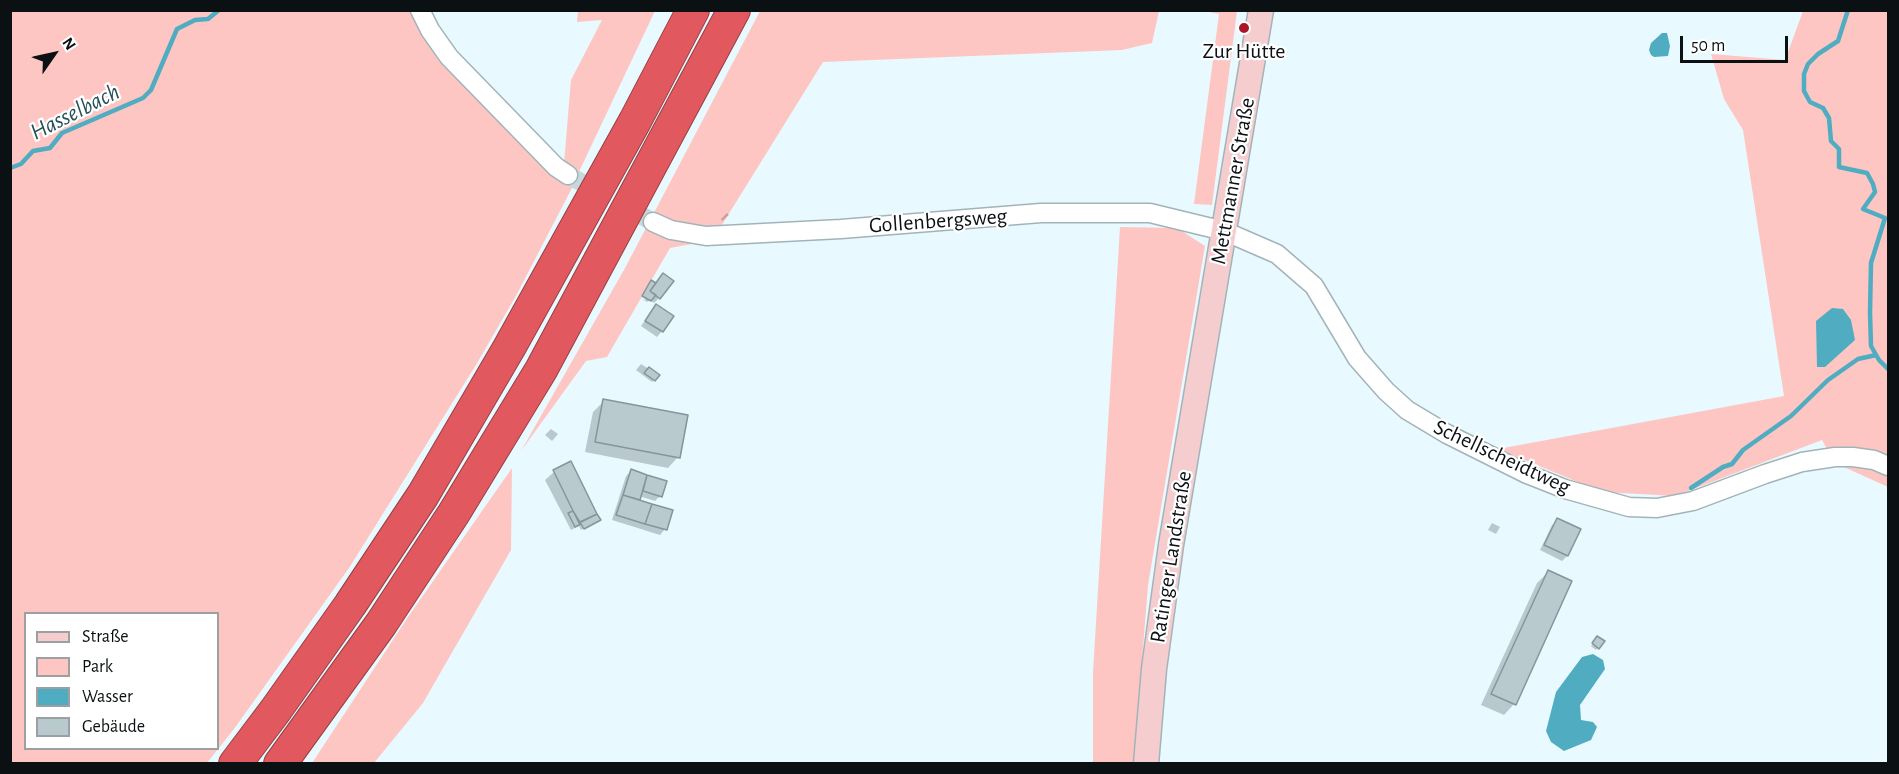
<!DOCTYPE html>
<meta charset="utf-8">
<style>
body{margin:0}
#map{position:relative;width:1899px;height:774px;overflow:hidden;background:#e8faff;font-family:"Alegreya Sans",sans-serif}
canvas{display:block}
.frame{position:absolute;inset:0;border:12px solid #0b1113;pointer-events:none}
.legend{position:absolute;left:24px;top:612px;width:195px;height:138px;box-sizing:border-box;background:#fff;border:2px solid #9da0a1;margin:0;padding:8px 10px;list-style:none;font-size:18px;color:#0b1113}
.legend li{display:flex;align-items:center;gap:12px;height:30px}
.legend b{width:30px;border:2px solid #9da0a1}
.north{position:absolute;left:24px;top:24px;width:60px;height:60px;-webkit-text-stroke:4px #fff;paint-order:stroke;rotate:56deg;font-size:16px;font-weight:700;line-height:24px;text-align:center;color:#0b1113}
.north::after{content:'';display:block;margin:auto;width:21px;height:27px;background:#0b1113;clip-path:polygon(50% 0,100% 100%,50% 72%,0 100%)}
.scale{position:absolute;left:1680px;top:36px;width:108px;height:27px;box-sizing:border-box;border:3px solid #0b1113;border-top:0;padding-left:8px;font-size:18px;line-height:21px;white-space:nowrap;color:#0b1113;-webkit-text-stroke:4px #fff;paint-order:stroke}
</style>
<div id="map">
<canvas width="1899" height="774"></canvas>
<div class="frame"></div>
<ul class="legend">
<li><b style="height:8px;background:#f6cdcf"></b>Straße</li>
<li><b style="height:16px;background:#fec6c3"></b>Park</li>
<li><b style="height:16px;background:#50adc1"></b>Wasser</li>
<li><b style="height:16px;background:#b8cace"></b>Gebäude</li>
</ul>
<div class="north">N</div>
<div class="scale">50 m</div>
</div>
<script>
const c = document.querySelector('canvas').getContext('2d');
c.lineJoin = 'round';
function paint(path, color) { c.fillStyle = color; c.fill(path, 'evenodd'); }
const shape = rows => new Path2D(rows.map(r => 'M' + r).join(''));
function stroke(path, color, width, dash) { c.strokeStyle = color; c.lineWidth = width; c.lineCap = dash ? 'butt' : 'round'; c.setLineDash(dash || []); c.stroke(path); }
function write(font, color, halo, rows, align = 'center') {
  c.font = font + ' "Alegreya Sans",sans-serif'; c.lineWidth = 4.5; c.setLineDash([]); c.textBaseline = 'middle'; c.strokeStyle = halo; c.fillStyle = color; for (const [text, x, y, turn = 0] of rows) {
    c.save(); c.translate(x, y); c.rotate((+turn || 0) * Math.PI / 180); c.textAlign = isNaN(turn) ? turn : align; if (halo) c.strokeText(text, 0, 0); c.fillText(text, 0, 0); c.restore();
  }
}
const green = shape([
 [10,11,412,11,426,40,441,62,546,162,573,186,517,294,476,365,349,568,234,729,207,763,11,763],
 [26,614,218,614,218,748,26,748],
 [578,11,655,11,577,176,564,163,571,80,602,20,577,22],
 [760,11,1159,11,1152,43,1122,50,823,62,720,228,695,225,692,244,670,248,607,357,586,361,521,451,625,268],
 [1204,11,1237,11,1212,205,1194,204,1219,14],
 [1803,11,1888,11,1888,487,1835,463,1822,440,1675,496,1602,492,1498,449,1784,396,1743,130,1724,99,1711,54,1785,60],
 [1120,227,1177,228,1205,246,1148,585,1134,763,1093,764,1093,672],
 [512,468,511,550,423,703,374,763,312,763,408,617]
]);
const water = shape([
 [1662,33,1667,33,1670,46,1668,56,1654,57,1651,55,1649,50,1651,43],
 [1832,308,1843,309,1851,320,1855,340,1825,367,1817,367,1816,321],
 [1593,654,1603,660,1605,669,1580,705,1581,720,1593,722,1597,727,1591,740,1564,751,1551,742,1546,731,1556,692,1582,657]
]);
const shadow = shape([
 [727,213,729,215,722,221,721,219],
 [652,282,659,298,654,303,650,300,647,302,641,298,645,300],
 [656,306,662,331,657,337,641,326],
 [641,364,658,375,652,382,636,370],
 [604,401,678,457,668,468,585,452,593,412],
 [551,429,558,434,552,441,545,435],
 [570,463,599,520,581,530,579,526,571,530,545,480,554,472],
 [631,471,665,482,660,496,655,501,639,496,638,501,665,529,660,535,612,520,626,476],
 [1558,520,1567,556,1562,561,1540,550,1552,525],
 [1492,523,1500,527,1496,534,1488,530],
 [1548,572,1514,704,1504,715,1481,705,1537,583],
 [1595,640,1603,642,1596,650,1591,646]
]);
const stream = shape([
 [1848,10,1838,41,1818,54,1808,64,1804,74,1804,91,1810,102,1823,108,1829,118,1831,141,1839,149,1839,167,1867,173,1873,184,1875,192,1863,209,1885,218,1871,263,1870,313,1871,346,1879,360,1888,369],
 [10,168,21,164,33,151,50,148,62,133,143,98,151,90,177,29,195,20,208,19,219,10],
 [1691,488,1723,467,1732,464,1743,450,1791,416,1828,380,1858,359,1876,355]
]);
const building = shape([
 [663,273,674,281,660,299,650,291,663,273],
 [651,280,656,283,650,291,656,295,651,301,642,296,651,280],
 [656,304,674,316,663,332,645,321,656,304],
 [649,367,660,375,655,381,644,373,649,367],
 [603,399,688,415,680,458,595,442,603,399],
 [571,461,597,514,579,523,553,470,571,461],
 [631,469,647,475,640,500,623,495,631,469],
 [647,475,667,481,662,497,643,491,647,475],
 [623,495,652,504,645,524,616,515,623,495],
 [652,504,673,510,667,530,645,524,652,504],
 [573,511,581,524,575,527,568,513,573,511],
 [597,514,601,520,584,529,580,522,597,514],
 [1557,518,1581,529,1568,556,1544,545,1557,518],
 [1548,570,1572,581,1516,705,1491,694,1548,570],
 [1597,636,1605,641,1599,649,1592,643,1597,636]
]);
const streetTunnel = shape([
 [568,175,653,222]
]);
const street = shape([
 [420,10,430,30,449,57,556,167,568,175],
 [653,222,671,230,706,236,841,229,1041,213,1150,213,1224,231,1277,254,1314,286,1357,358,1386,391,1407,410,1447,434,1527,474,1565,489,1629,507,1657,508,1693,501,1765,474,1802,462,1835,457,1853,457,1874,460,1888,466]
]);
const secondary = shape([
 [1146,764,1154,669,1171,545,1261,10]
]);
const highway = shape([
 [235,764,275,711,350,605,423,495,509,348,635,121,693,10],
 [280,764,381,624,454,513,541,370,734,10]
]);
const markers = [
 [1244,28,6,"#aa152c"]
];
const poiNames = [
 ["Zur Hütte",1244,51]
];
const streetNames = [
 ["Mettmanner Straße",1233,181,-80],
 ["Gollenbergsweg",938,221,-4],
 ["Schellscheidtweg",1502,457,25],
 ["Ratinger Landstraße",1171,557,-81]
];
const waterNames = [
 ["Hasselbach",75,112,-27]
];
paint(green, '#fec6c3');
paint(water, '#50adc1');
paint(shadow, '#0003');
stroke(stream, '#50adc1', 4.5);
paint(building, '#b8cace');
stroke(building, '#84969a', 1.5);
stroke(streetTunnel, '#c7d7dc', 18, [18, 9]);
stroke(street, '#a2b4b8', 21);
stroke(secondary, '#a2b4b8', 27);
stroke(highway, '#964044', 34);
stroke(street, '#fff', 18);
stroke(secondary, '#f6cdcf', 24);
stroke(highway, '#e1595e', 32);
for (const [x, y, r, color] of markers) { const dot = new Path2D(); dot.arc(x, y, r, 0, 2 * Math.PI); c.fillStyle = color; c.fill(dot); stroke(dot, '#fff', 2); }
write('22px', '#0b1113', '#fff', poiNames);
write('22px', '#0b1113', '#fff', streetNames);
write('italic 24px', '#265059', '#fff', waterNames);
</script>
